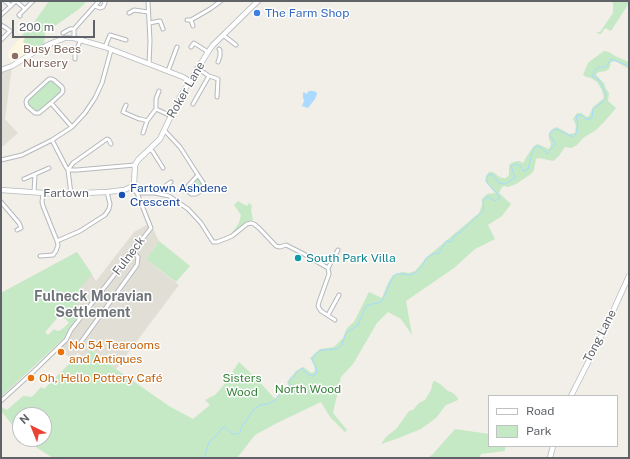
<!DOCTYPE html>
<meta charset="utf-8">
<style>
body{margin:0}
#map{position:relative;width:630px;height:459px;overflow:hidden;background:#f1efe8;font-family:"Public Sans",sans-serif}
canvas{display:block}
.frame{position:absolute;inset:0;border:2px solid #5f6368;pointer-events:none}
.legend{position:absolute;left:488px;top:395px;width:130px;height:52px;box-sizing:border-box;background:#fff;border:1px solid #bfc1c3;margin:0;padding:5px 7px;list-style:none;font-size:12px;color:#5f6368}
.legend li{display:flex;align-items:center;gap:8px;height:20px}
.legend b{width:20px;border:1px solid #bfc1c3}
.north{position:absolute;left:12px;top:407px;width:40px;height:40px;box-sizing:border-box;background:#fff;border:1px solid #bfc1c3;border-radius:50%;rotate:317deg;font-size:11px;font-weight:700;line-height:16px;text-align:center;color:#5f6368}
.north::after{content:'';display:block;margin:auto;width:14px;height:18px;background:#ea4335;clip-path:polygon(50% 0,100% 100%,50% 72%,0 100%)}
.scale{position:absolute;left:12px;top:20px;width:83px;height:18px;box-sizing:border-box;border:2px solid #5f6368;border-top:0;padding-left:5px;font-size:12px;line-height:14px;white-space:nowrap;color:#5f6368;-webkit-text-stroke:3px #fff;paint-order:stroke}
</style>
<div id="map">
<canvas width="630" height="459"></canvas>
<div class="frame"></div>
<ul class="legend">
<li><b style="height:5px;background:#fff"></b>Road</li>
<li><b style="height:11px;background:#c5e8c5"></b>Park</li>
</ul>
<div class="north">N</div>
<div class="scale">200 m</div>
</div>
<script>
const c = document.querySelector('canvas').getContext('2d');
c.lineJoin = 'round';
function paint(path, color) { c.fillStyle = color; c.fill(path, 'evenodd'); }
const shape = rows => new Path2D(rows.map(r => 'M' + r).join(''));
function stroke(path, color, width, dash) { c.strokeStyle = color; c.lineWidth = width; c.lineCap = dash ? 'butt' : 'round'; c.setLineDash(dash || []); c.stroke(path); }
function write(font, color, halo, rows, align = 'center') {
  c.font = font + ' "Public Sans",sans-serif'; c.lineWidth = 3; c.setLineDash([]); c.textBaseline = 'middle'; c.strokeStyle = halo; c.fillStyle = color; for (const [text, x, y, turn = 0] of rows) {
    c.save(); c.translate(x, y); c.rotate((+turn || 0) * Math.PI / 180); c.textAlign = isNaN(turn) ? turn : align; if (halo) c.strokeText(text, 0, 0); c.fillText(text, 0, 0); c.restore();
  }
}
const commercial = shape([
 [22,36,25,38,23,42,36,51,14,65,8,56,9,51]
]);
const education = shape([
 [12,66,5,119,18,133,1,148,1,70],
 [150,223,159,241,146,259,179,285,116,369,92,350,82,358,78,353,71,359,60,349,66,342,64,338,76,321,75,317,1,293,77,252,96,281,134,232]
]);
const green = shape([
 [49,1,87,1,79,9,45,33,44,46,36,51,23,42,25,38,22,36,24,33,26,25,30,28],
 [610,1,629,1,629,3,611,31,605,28,601,34,599,34,596,32,600,32,613,13,613,3],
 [604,51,609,52,615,56,629,62,629,69,615,61,611,62,609,69,606,71,599,72,596,74,597,76,604,83,606,89,609,93,608,101,616,108,605,121,596,130,583,138,577,145,571,148,565,147,558,157,553,161,539,158,536,159,534,170,531,174,516,184,508,187,505,186,502,187,499,193,511,204,502,216,488,225,495,239,475,249,454,268,406,301,412,335,401,319,388,312,377,323,353,364,341,377,333,413,347,430,345,432,330,417,321,402,277,423,255,435,237,458,53,458,23,439,44,439,44,415,20,415,20,430,18,432,1,411,1,407,7,410,23,396,32,397,41,387,44,389,73,360,82,358,91,350,116,369,169,406,193,419,210,405,205,400,215,395,223,386,239,362,256,378,275,399,281,392,291,388,289,386,287,382,296,371,303,367,310,372,312,373,314,372,315,370,314,365,310,358,320,349,334,347,343,338,347,328,354,322,369,292,382,298,388,283,393,275,402,272,409,273,415,271,427,257,479,213,482,205,482,199,487,194,495,193,485,181,486,176,489,172,493,172,501,178,506,178,509,175,509,165,513,162,519,161,523,163,524,162,525,159,533,147,537,144,549,149,551,144,549,139,549,133,554,128,557,127,569,134,575,133,576,125,573,119,577,113,581,113,587,117,589,116,593,107,604,98,602,90,597,82,591,78,586,77,583,75,588,63,593,59],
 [49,79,54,80,63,90,39,113,35,113,27,106,27,99],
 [198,175,204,186,196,194,188,192,188,186],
 [238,201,243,204,247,206,249,203,252,206,251,210,253,220,247,221,232,234,231,234,239,223,241,215,234,205],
 [159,241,190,266,176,282,146,259],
 [77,252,92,274,79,290,78,308,75,317,76,321,64,338,1,397,1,293],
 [61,314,69,323,61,330,57,331,54,329,48,335,45,332],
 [435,381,440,384,448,391,453,393,458,398,458,400,446,405,436,418,421,429,396,439,381,444,386,437,397,428,409,411,413,410,419,403,425,400,431,390,433,382],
 [455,429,489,434,489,446,505,446,505,451,481,454,479,458,428,458,433,454]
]);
const water = shape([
 [309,91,313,91,316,92,317,94,315,99,308,108,302,106,304,101,303,97,303,93,304,92,306,94]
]);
const stream = shape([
 [204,458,209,442,217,435,221,429,224,427,233,434,238,434,240,432,242,426,254,409,260,405,268,404,274,401,281,393,293,389,289,383,290,379,294,377,297,372,302,368,307,374,313,376,317,373,316,367,312,359,315,355,321,350,337,349,342,345,346,333,358,325,366,306,372,304,378,303,382,301,392,279,396,274,402,274,410,275,417,272,423,265,426,258,433,254,439,253,446,241,451,242,455,235,461,232,472,221,484,211,483,200,488,197,495,201,500,198,497,193,487,183,487,176,492,174,496,179,499,183,505,184,515,178,511,166,517,164,521,167,524,171,528,169,532,153,535,147,540,146,547,154,555,144,553,139,549,136,551,131,556,129,573,137,576,134,577,129,578,125,576,116,582,115,587,120,592,118,593,109,605,100,606,94,599,80,592,76,596,69,601,67,606,67,611,59,619,62,626,65,629,65]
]);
const street = shape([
 [5,1,11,6],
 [16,1,25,9],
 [148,1,150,41,149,64],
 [95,6,100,8,103,7,105,3,104,1],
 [129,13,134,10,148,12],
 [1,15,16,1],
 [20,16,19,15,33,1],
 [187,20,191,20,210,9,221,1],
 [191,20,193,26],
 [149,23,160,21,163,29],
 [1,25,6,28,10,31,1,40],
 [63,33,70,29,74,29],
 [223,35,236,45],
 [74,38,74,29,99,1],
 [105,47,110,35,126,40],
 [191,47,194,43,208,52],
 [75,59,75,54,81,39],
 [218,62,220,56,220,50,219,49],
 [197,68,209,76,218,79,217,97],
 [168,71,177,47],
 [51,103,62,93,63,90,62,87,54,80,52,79,49,79,27,99,26,102,27,106,35,113,39,113,51,103,72,127],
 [193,104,209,76],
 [126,105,123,112,139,119,141,119,147,121],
 [156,109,171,116],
 [164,130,180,147,198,175,204,184,203,189,196,194,191,194,187,190,188,186,198,175],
 [143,133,147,121,156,109,156,99,159,91],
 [52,140,66,167,68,170],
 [150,149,153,152,163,168],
 [1,160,22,155,52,140,72,127,85,113,95,98,102,83,111,50],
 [68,170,77,170,135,165],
 [68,170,73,163,107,139,109,140,111,144],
 [68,170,71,194],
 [24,179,49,168],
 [34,192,35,175],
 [137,193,155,193,169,196,188,209,201,223,213,242,217,242,225,239,232,236,247,224,251,223,254,224,259,228,276,246,280,247,286,245,302,253,328,268],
 [155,193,171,182],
 [1,202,19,223,21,228,17,230],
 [57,241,80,231,105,215,109,209,110,204,107,192],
 [40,256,53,255,56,251,58,245,57,241,43,206,42,202,43,194],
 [328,268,329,274,319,302,318,306,321,311,335,320],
 [328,268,338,250],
 [328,315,339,295],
 [81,342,137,265,138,257,133,251],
 [1,401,34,371,66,340,71,330,151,228,137,193,131,187]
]);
const secondary = shape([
 [1,70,12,66,36,51,52,43,65,38,74,38,105,47,183,77,189,81],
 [1,190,59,194,107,192,124,190,131,187,134,184,135,165,138,160,160,139,180,97,208,52,213,45,258,1],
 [571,396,603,333,629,276],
 [550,458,553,446]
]);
const markers = [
 [257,13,4,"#3f7fe0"],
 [15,56,4,"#8d6e63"],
 [122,195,4,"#1a4fb4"],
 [298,258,4,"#0f9aa8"],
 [61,352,4,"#e8710a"],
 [31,378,4,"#e8710a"]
];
const shopNames = [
 ["The Farm Shop",265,13]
];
const educationNames = [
 ["Busy Bees",23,49],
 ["Nursery",23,63]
];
const streetNames = [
 ["Roker Lane",186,90,-60],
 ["Fartown",66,193],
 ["Fulneck",129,256,-53],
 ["Tong Lane",600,336,-63]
];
const transitNames = [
 ["Fartown Ashdene",130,188],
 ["Crescent",130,202]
];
const cultureNames = [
 ["South Park Villa",306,258]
];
const foodNames = [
 ["No 54 Tearooms",69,345],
 ["and Antiques",69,359],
 ["Oh, Hello Pottery Café",39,378]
];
const parkNames = [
 ["Sisters",242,378],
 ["Wood",242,392],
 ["North Wood",308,389]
];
const quarterNames = [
 ["Fulneck Moravian",93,297],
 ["Settlement",93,313]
];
paint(commercial, '#fef7e0');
paint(education, '#e1ded6');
paint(green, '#c5e8c5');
paint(water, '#aadaff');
stroke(stream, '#aadaff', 1);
stroke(street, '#b5b8bc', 5);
stroke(secondary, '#b6babf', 6);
stroke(street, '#fff', 3);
stroke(secondary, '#fff', 4.5);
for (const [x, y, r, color] of markers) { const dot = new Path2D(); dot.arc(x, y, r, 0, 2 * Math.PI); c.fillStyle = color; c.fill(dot); stroke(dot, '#fff', 1.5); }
write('12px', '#366cbe', '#fff', shopNames, 'left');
write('12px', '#785e54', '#fff', educationNames, 'left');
write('12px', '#5f6368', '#fff', streetNames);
write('12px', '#164399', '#fff', transitNames, 'left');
write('12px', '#0d838f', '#fff', cultureNames, 'left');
write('12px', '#c56008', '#fff', foodNames, 'left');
write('12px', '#348238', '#fff', parkNames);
write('bold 14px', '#70757a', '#fff', quarterNames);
</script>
